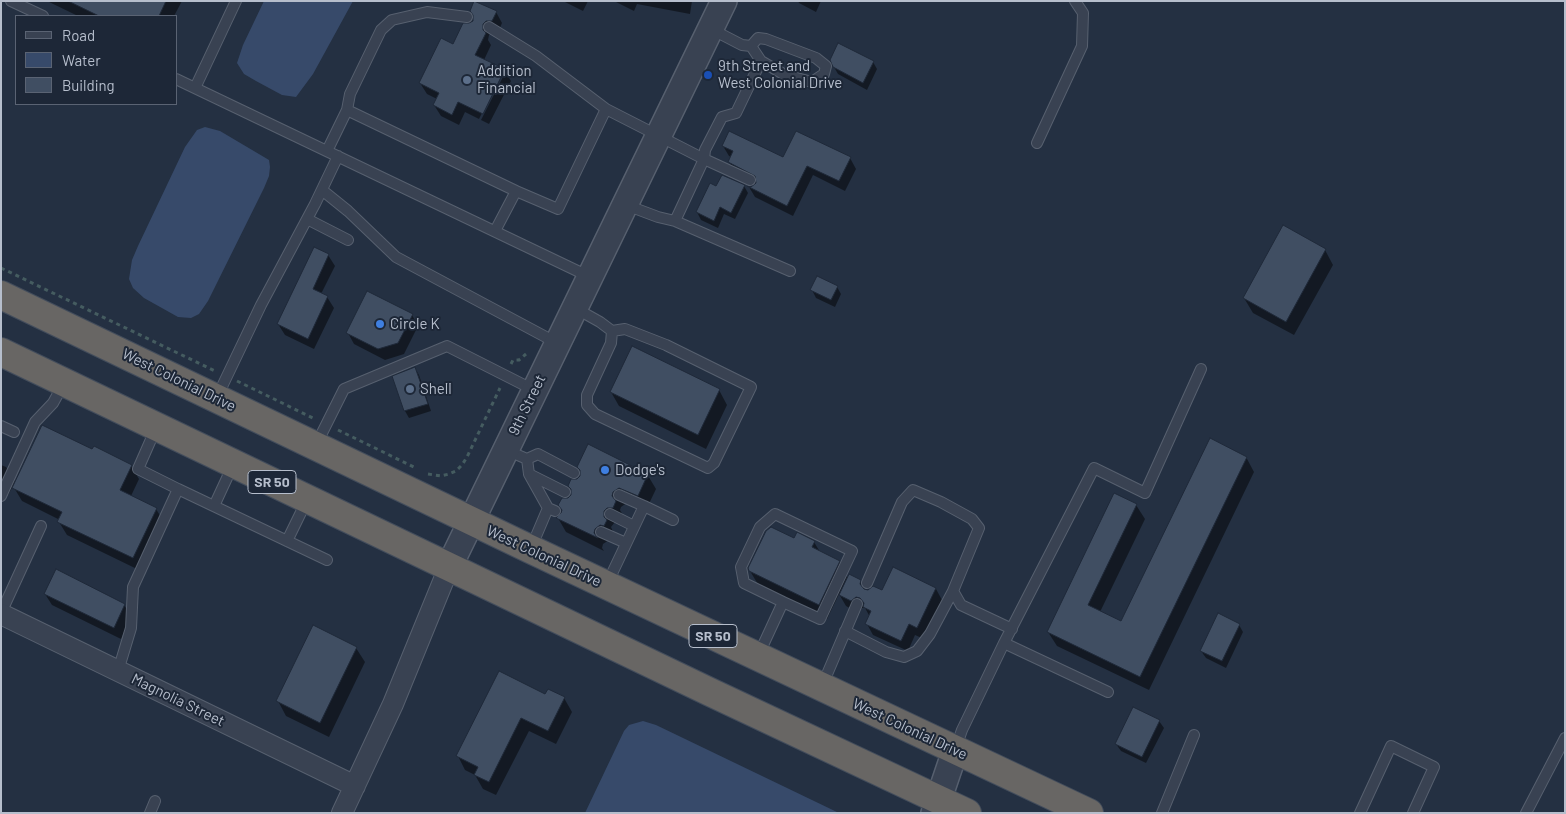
<!DOCTYPE html>
<style>
body{margin:0}
#map{position:relative;width:1566px;height:814px;overflow:hidden;background:#243042;font-family:Barlow,sans-serif}
canvas{display:block}
.frame{position:absolute;inset:0;border:2px solid #b6becc;pointer-events:none}
.legend{position:absolute;left:15px;top:15px;width:162px;height:90px;box-sizing:border-box;background:#1d2737;border:1px solid #5a6373;margin:0;padding:6px 9px;list-style:none;font-size:15px;color:#b6becc}
.legend li{display:flex;align-items:center;gap:10px;height:25px}
.legend b{width:25px;border:1px solid #5a6373}
</style>
<div id="map">
<canvas width="1566" height="814"></canvas>
<div class="frame"></div>
<ul class="legend">
<li><b style="height:6px;background:#394252"></b>Road</li>
<li><b style="height:14px;background:#374a6a"></b>Water</li>
<li><b style="height:14px;background:#404e62"></b>Building</li>
</ul>
</div>
<script>
const c = document.querySelector('canvas').getContext('2d');
c.lineJoin = 'round';
function paint(path, color) { c.fillStyle = color; c.fill(path, 'evenodd'); }
const shape = rows => new Path2D(rows.map(r => 'M' + r).join(''));
function stroke(path, color, width, dash) { c.strokeStyle = color; c.lineWidth = width; c.lineCap = dash ? 'butt' : 'round'; c.setLineDash(dash || []); c.stroke(path); }
function write(font, color, halo, rows, align = 'center') {
  c.font = font + ' Barlow,sans-serif'; c.lineWidth = 4; c.setLineDash([]); c.textBaseline = 'middle'; c.strokeStyle = halo; c.fillStyle = color; for (const [text, x, y, turn = 0] of rows) {
    c.save(); c.translate(x, y); c.rotate((+turn || 0) * Math.PI / 180); c.textAlign = isNaN(turn) ? turn : align; if (halo) c.strokeText(text, 0, 0); c.fillText(text, 0, 0); c.restore();
  }
}
const water = shape([
 [264,1,353,1,313,74,296,97,282,95,256,81,244,74,237,63,243,45],
 [205,127,220,131,269,160,270,167,269,176,264,188,208,301,199,314,191,318,178,317,144,298,133,288,129,279,132,260,138,246,185,147,197,130],
 [643,721,656,725,839,813,585,813,624,731,629,725]
]);
const shadow = shape([
 [47,1,182,1,174,16,78,16],
 [563,1,588,1,583,11],
 [614,1,692,1,690,14,637,4,634,11],
 [798,1,821,1,816,12,799,3],
 [496,12,502,23,498,32,493,31,489,35,488,40,491,45,484,60,504,70,511,81,489,124,465,112,459,125,441,116,434,105,437,99,427,94,420,83,454,45,470,25],
 [501,75,504,75,481,120,479,119],
 [873,62,877,69,867,90,838,74,834,67],
 [723,146,784,159,850,158,856,169,845,191,813,175,793,216,755,197,749,187,755,186,757,184,735,173,729,162,731,157,729,156],
 [744,186,748,193,735,219,724,214,718,228,701,220,697,212,717,187],
 [1325,250,1333,265,1294,335,1253,313,1244,298],
 [328,255,335,266,321,294,327,297,334,308,314,349,285,335,278,324],
 [837,287,841,294,835,307,816,298,812,290],
 [412,315,418,326,404,354,385,360,354,344,348,333],
 [415,368,419,375,431,411,409,418,405,411,394,377],
 [719,390,727,405,706,449,619,406,611,392],
 [93,451,131,466,139,479,131,496,156,509,164,522,141,571,67,535,59,522,60,520,22,501,13,486,8,495,4,493,1,498,1,465,6,467,16,483],
 [1246,457,1254,472,1149,690,1057,646,1048,632,1136,505,1145,519,1100,612,1122,622],
 [647,474,656,489,646,510,628,502,621,507,620,510,624,517,621,522,615,522,611,527,615,536,603,544,602,548,604,551,566,532,558,518,563,514,569,499],
 [795,540,814,542,820,552,839,561,848,578,860,581,866,591,883,592,936,589,942,600,924,639,915,635,908,651,873,635,867,624,870,617,865,608,862,608,857,612,846,606,839,594,827,619,759,586,750,571],
 [45,594,124,605,131,616,121,639,52,605],
 [1239,625,1243,632,1226,668,1206,658,1201,651],
 [356,648,365,662,329,737,286,716,278,701],
 [545,696,564,698,572,712,556,744,529,731,496,795,483,789,475,775,465,770,458,756],
 [1159,721,1164,728,1146,763,1121,751,1116,744]
]);
const building = shape([
 [68,1,166,1,159,16,99,16,68,1],
 [474,1,497,11,492,21,486,21,483,24,483,30,486,33,475,55,505,69,483,114,458,102,452,115,433,105,439,93,419,83,441,38,453,44,463,23,469,23,473,21,473,15,470,11,474,1],
 [838,43,874,61,863,83,833,67,830,60,838,43],
 [729,131,783,157,796,131,851,157,839,181,807,166,787,206,747,186,751,187,756,183,755,176,728,162,733,151,722,146,729,131],
 [722,175,745,185,731,213,720,207,714,221,696,212,710,183,716,186,722,175],
 [1283,225,1326,249,1286,322,1243,298,1283,225],
 [314,247,329,254,313,289,328,296,308,339,277,324,314,247],
 [817,276,838,286,831,300,810,290,817,276],
 [367,291,413,314,398,343,378,349,346,333,367,291],
 [632,346,720,389,698,435,610,392,632,346],
 [415,367,428,404,404,411,392,376,415,367],
 [42,425,92,449,94,446,132,465,120,490,157,508,133,558,57,522,62,512,12,488,42,425],
 [1210,438,1247,457,1140,677,1047,632,1114,493,1137,504,1088,605,1121,621,1210,438],
 [588,444,648,474,638,496,619,488,613,492,612,496,616,501,613,508,607,508,604,511,604,517,607,520,604,526,600,525,595,529,594,533,598,538,556,518,561,513,562,510,558,505,562,498,568,498,571,495,571,489,568,486,571,479,577,479,580,476,580,470,577,467,588,444],
 [771,527,794,538,797,532,815,541,812,547,840,561,819,605,749,571,748,568,766,531,771,527],
 [893,567,936,588,917,628,909,624,901,641,865,624,871,611,863,607,864,603,860,598,856,597,851,601,839,595,849,574,861,580,860,584,864,589,868,590,873,586,882,590,893,567],
 [56,569,125,604,114,628,44,594,56,569],
 [1218,613,1240,624,1222,661,1200,651,1218,613],
 [313,625,357,647,320,723,276,701,313,625],
 [499,671,545,694,548,689,565,697,548,731,521,718,489,782,474,775,478,767,456,756,499,671],
 [1133,707,1160,720,1142,757,1115,744,1133,707]
]);
const path = shape([
 [1,268,215,371],
 [511,364,513,360,519,360,526,354],
 [237,381,315,419],
 [338,430,416,468],
 [428,474,441,476,449,474,456,471,462,465,467,457,500,388]
]);
const service = shape([
 [11,1,43,16],
 [489,27,536,56,606,109],
 [711,29,742,45,751,46,761,61,785,75,812,82,824,74,826,66,816,58,766,39,758,38,751,46],
 [176,79,590,277],
 [195,88,236,1],
 [347,110,350,94,381,30,392,20,427,12,467,17],
 [1037,143,1082,46,1083,13,1075,1],
 [327,151,347,110,516,191],
 [322,190,348,211,396,257,557,343],
 [626,205,658,217,675,221,704,159,705,150,722,117,736,113,761,61],
 [307,219,348,240],
 [675,221,790,271],
 [495,231,516,191,558,209,606,109,704,159,750,180],
 [575,308,600,322,612,331,611,343,587,395,587,405,595,414,708,468,714,463,751,387,666,345,625,329,612,331],
 [217,397,261,305,315,204,338,156],
 [1,426,14,432],
 [156,428,138,469,178,489],
 [316,445,344,389,447,346,534,390],
 [506,450,527,459,529,474,548,508,555,511],
 [527,459,538,454,574,473],
 [529,474,565,492],
 [1,496,35,422,53,403,64,383],
 [214,506,233,465],
 [644,506,673,520],
 [610,514,634,526],
 [601,532,626,543],
 [287,541,307,500],
 [531,548,548,508],
 [867,583,902,502,913,490,941,502,972,519,979,528,953,591,961,605,1012,629],
 [607,584,644,506,619,495],
 [1,613,41,526],
 [845,631,886,652,904,657,917,651,930,634,953,591],
 [1004,643,1108,692],
 [758,656,783,602,820,619,852,551,775,514,760,527,741,567,744,583,783,602],
 [118,671,131,628,133,587,178,489,327,560],
 [822,686,857,604],
 [955,750,962,730,1004,643,1094,468,1145,493,1201,369],
 [150,813,155,801],
 [1162,813,1194,735],
 [1360,813,1391,746,1434,767,1413,813],
 [1526,813,1565,738]
]);
const minor = shape([
 [1,614,355,786],
 [342,813,393,704,449,567]
]);
const tertiary = shape([
 [449,567,724,1],
 [934,813,955,751]
]);
const trunk = shape([
 [1,295,530,549,1089,813],
 [1,352,710,692,967,813]
]);
const markers = [
 [708,75,5,"#1a4fb4"],
 [467,80,5,"#5c6f8a"],
 [380,324,5,"#3f7fe0"],
 [410,389,5,"#5c6f8a"],
 [605,470,5,"#3f7fe0"]
];
const shields = [
 [272,482,48],
 [713,636,48]
];
const shieldNames = [
 ["SR 50",272,482],
 ["SR 50",713,636]
];
const poiNames = [
 ["9th Street and",718,66],
 ["West Colonial Drive",718,83],
 ["Addition",477,71],
 ["Financial",477,88],
 ["Circle K",390,324],
 ["Shell",420,389],
 ["Dodge's",615,470]
];
const streetNames = [
 ["West Colonial Drive",179,380,26],
 ["9th Street",527,405,-64],
 ["West Colonial Drive",544,556,25],
 ["Magnolia Street",178,700,26],
 ["West Colonial Drive",910,729,25]
];
paint(water, '#374a6a');
paint(shadow, '#0007');
paint(building, '#404e62');
stroke(building, '#1f2939', 1);
stroke(service, '#57606f', 12);
stroke(minor, '#57606f', 22);
stroke(tertiary, '#57606f', 28);
stroke(trunk, '#434d5c', 30);
stroke(path, '#455c60', 3, [4, 4]);
stroke(service, '#394252', 10);
stroke(minor, '#394252', 20);
stroke(tertiary, '#394252', 25);
stroke(trunk, '#686664', 28);
for (const [x, y, r, color] of markers) { const dot = new Path2D(); dot.arc(x, y, r, 0, 2 * Math.PI); c.fillStyle = color; c.fill(dot); stroke(dot, '#1d2737', 2); }
for (const [x, y, w] of shields) { const box = new Path2D(); box.roundRect(x - w / 2, y - 11.5, w, 23, 4); c.fillStyle = '#1d2737'; c.fill(box); stroke(box, '#b6becc', 1); }
write('bold 14px', '#b6becc', null, shieldNames);
write('15px', '#b6becc', '#1d2737', poiNames, 'left');
write('15px', '#b6becc', '#1d2737', streetNames);
</script>
